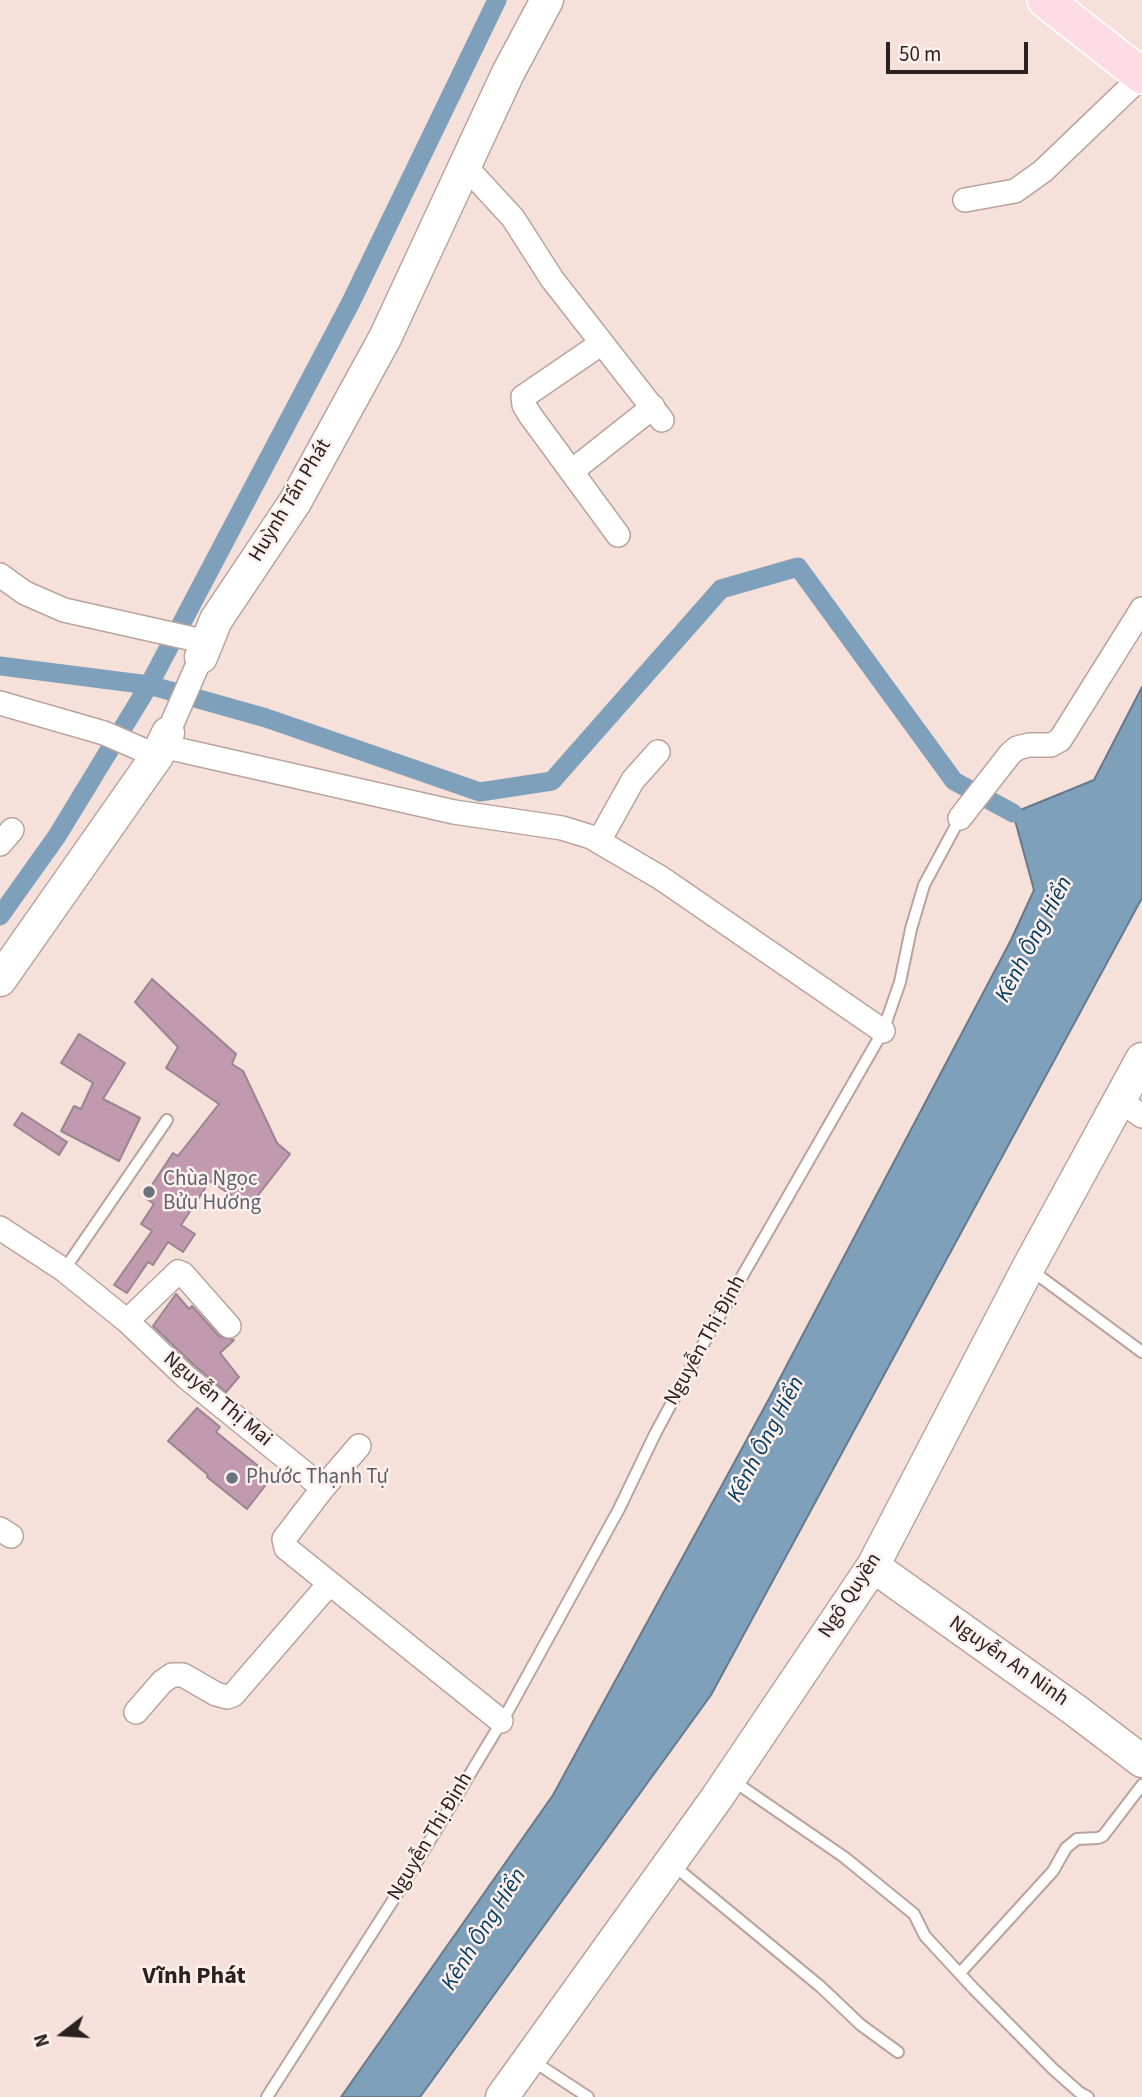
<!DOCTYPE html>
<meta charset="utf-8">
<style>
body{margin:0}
#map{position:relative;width:1142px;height:2097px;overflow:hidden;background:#f6e1da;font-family:"Source Sans 3",sans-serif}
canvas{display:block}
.north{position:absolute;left:28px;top:1999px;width:70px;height:70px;-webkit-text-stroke:5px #fdf0ec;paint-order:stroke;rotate:253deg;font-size:19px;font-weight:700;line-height:28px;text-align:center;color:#2a2220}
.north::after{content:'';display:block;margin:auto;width:24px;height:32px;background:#2a2220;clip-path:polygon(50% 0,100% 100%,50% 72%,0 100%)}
.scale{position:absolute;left:886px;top:42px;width:142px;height:32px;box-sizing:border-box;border:4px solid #2a2220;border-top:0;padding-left:9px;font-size:21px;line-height:24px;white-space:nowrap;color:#2a2220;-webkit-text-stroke:5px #fdf0ec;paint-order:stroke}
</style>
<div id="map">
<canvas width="1142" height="2097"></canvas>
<div class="north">N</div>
<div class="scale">50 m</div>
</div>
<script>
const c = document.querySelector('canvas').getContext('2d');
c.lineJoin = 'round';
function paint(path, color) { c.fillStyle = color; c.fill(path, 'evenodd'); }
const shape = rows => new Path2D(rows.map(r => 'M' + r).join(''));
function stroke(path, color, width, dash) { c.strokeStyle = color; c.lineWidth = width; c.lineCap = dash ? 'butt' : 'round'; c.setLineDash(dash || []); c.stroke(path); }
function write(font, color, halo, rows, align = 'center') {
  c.font = font + ' "Source Sans 3",sans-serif'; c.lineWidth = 5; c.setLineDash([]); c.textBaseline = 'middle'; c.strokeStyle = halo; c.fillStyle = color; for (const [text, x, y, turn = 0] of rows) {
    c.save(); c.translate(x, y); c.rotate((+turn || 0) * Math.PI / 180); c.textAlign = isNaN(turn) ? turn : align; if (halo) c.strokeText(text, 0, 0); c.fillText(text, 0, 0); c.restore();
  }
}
const water = shape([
 [1142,687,1142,898,711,1695,420,2097,341,2097,553,1795,770,1397,1011,940,1034,890,1013,813,1094,780,1142,687]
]);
const canal = shape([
 [0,666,149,685,266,718,480,792,552,781,721,589,798,567,954,781,1013,813],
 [0,916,57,836,149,685,351,302,497,0]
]);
const building = shape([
 [152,979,236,1054,232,1064,243,1071,277,1143,290,1154,249,1207,210,1181,181,1225,195,1234,183,1252,168,1242,153,1265,148,1262,127,1293,114,1285,152,1231,141,1224,154,1204,144,1197,173,1153,178,1156,219,1104,166,1068,178,1047,135,1002,152,979],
 [79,1034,125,1063,103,1099,140,1118,119,1161,61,1131,74,1106,81,1109,93,1083,61,1063,79,1034],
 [22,1113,67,1142,59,1155,14,1125,22,1113],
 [176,1294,189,1309,192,1306,219,1336,234,1340,220,1353,239,1377,226,1392,195,1366,153,1326,176,1294],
 [197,1408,220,1427,216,1432,272,1477,247,1509,207,1477,208,1475,168,1441,197,1408]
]);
const lane = shape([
 [64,1270,167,1120],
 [1031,1270,1142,1352],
 [732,1780,844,1857,914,1914,925,1936,973,1988,1053,2069,1079,2092,1088,2097],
 [673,1865,821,1987,861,2025,898,2052],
 [960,1973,1053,1871,1066,1848,1077,1839,1098,1838,1103,1836,1142,1785],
 [533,2061,588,2097],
 [267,2097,406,1880,508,1711,619,1509,655,1434,705,1341,883,1031,900,982,911,929,924,885,960,818]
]);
const street = shape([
 [465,166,513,218,552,279,662,420],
 [965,200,1015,191,1043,171,1142,76],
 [602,343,523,397,524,405,530,415,618,535],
 [572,471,653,407],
 [0,575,25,593,64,610,207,642],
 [0,703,104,733,157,756],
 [168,733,201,657],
 [162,746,454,812,562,828,591,837,661,878,883,1031],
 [960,818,1010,754,1017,748,1029,745,1051,745,1060,740,1142,609],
 [599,841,633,780,658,752],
 [0,844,12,830],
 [1119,1100,1142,1116],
 [0,1228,64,1270,127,1321,186,1377,323,1488,284,1539,286,1548,501,1721],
 [127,1321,178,1272,183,1274,229,1326],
 [323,1488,359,1446],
 [0,1529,11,1536],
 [136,1712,162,1682,172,1675,183,1675,216,1694,227,1697,233,1695,329,1584]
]);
const secondary = shape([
 [201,657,216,620,295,502,385,338,508,73,547,0],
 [0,980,157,756,168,733],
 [873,1566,1075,1710,1142,1761],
 [502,2097,716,1799,873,1566,1028,1268,1142,1059]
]);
const primary = shape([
 [1045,0,1142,76]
]);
const markers = [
 [149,1192,7,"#6b7280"],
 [232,1478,7,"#6b7280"]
];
const streetNames = [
 ["Huỳnh Tấn Phát",291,501,-59],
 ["Nguyễn Thị Định",706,1341,-61],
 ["Nguyễn Thị Mai",217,1400,40],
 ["Ngô Quyền",851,1596,-57],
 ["Nguyễn An Ninh",1008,1662,35],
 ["Nguyễn Thị Định",431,1837,-59]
];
const worshipNames = [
 ["Chùa Ngọc",163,1180],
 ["Bửu Hương",163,1204],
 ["Phước Thạnh Tự",246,1478]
];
const waterNames = [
 ["Kênh Ông Hiển",1035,940,-62],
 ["Kênh Ông Hiển",767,1440,-62],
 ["Kênh Ông Hiển",485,1930,-58]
];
const quarterNames = [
 ["Vĩnh Phát",194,1978]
];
paint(water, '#7fa0bb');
stroke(water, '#667a8c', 2);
stroke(canal, '#7fa0bb', 19);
paint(building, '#c19ab0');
stroke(building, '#97858f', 2);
stroke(lane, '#b8a49d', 14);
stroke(street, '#b8a49d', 26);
stroke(secondary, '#b8a49d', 35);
stroke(primary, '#fff', 38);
stroke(lane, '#fff', 10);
stroke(street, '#fff', 23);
stroke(secondary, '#fff', 32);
stroke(primary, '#fddce5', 35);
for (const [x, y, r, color] of markers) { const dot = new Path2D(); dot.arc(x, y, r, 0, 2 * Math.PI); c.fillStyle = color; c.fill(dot); stroke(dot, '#fdf0ec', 2.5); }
write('21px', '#2a2220', '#fdf0ec', streetNames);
write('21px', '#5b616d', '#fdf0ec', worshipNames, 'left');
write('italic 23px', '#033e63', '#fdf0ec', waterNames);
write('bold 24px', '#2a2220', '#fdf0ec', quarterNames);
</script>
